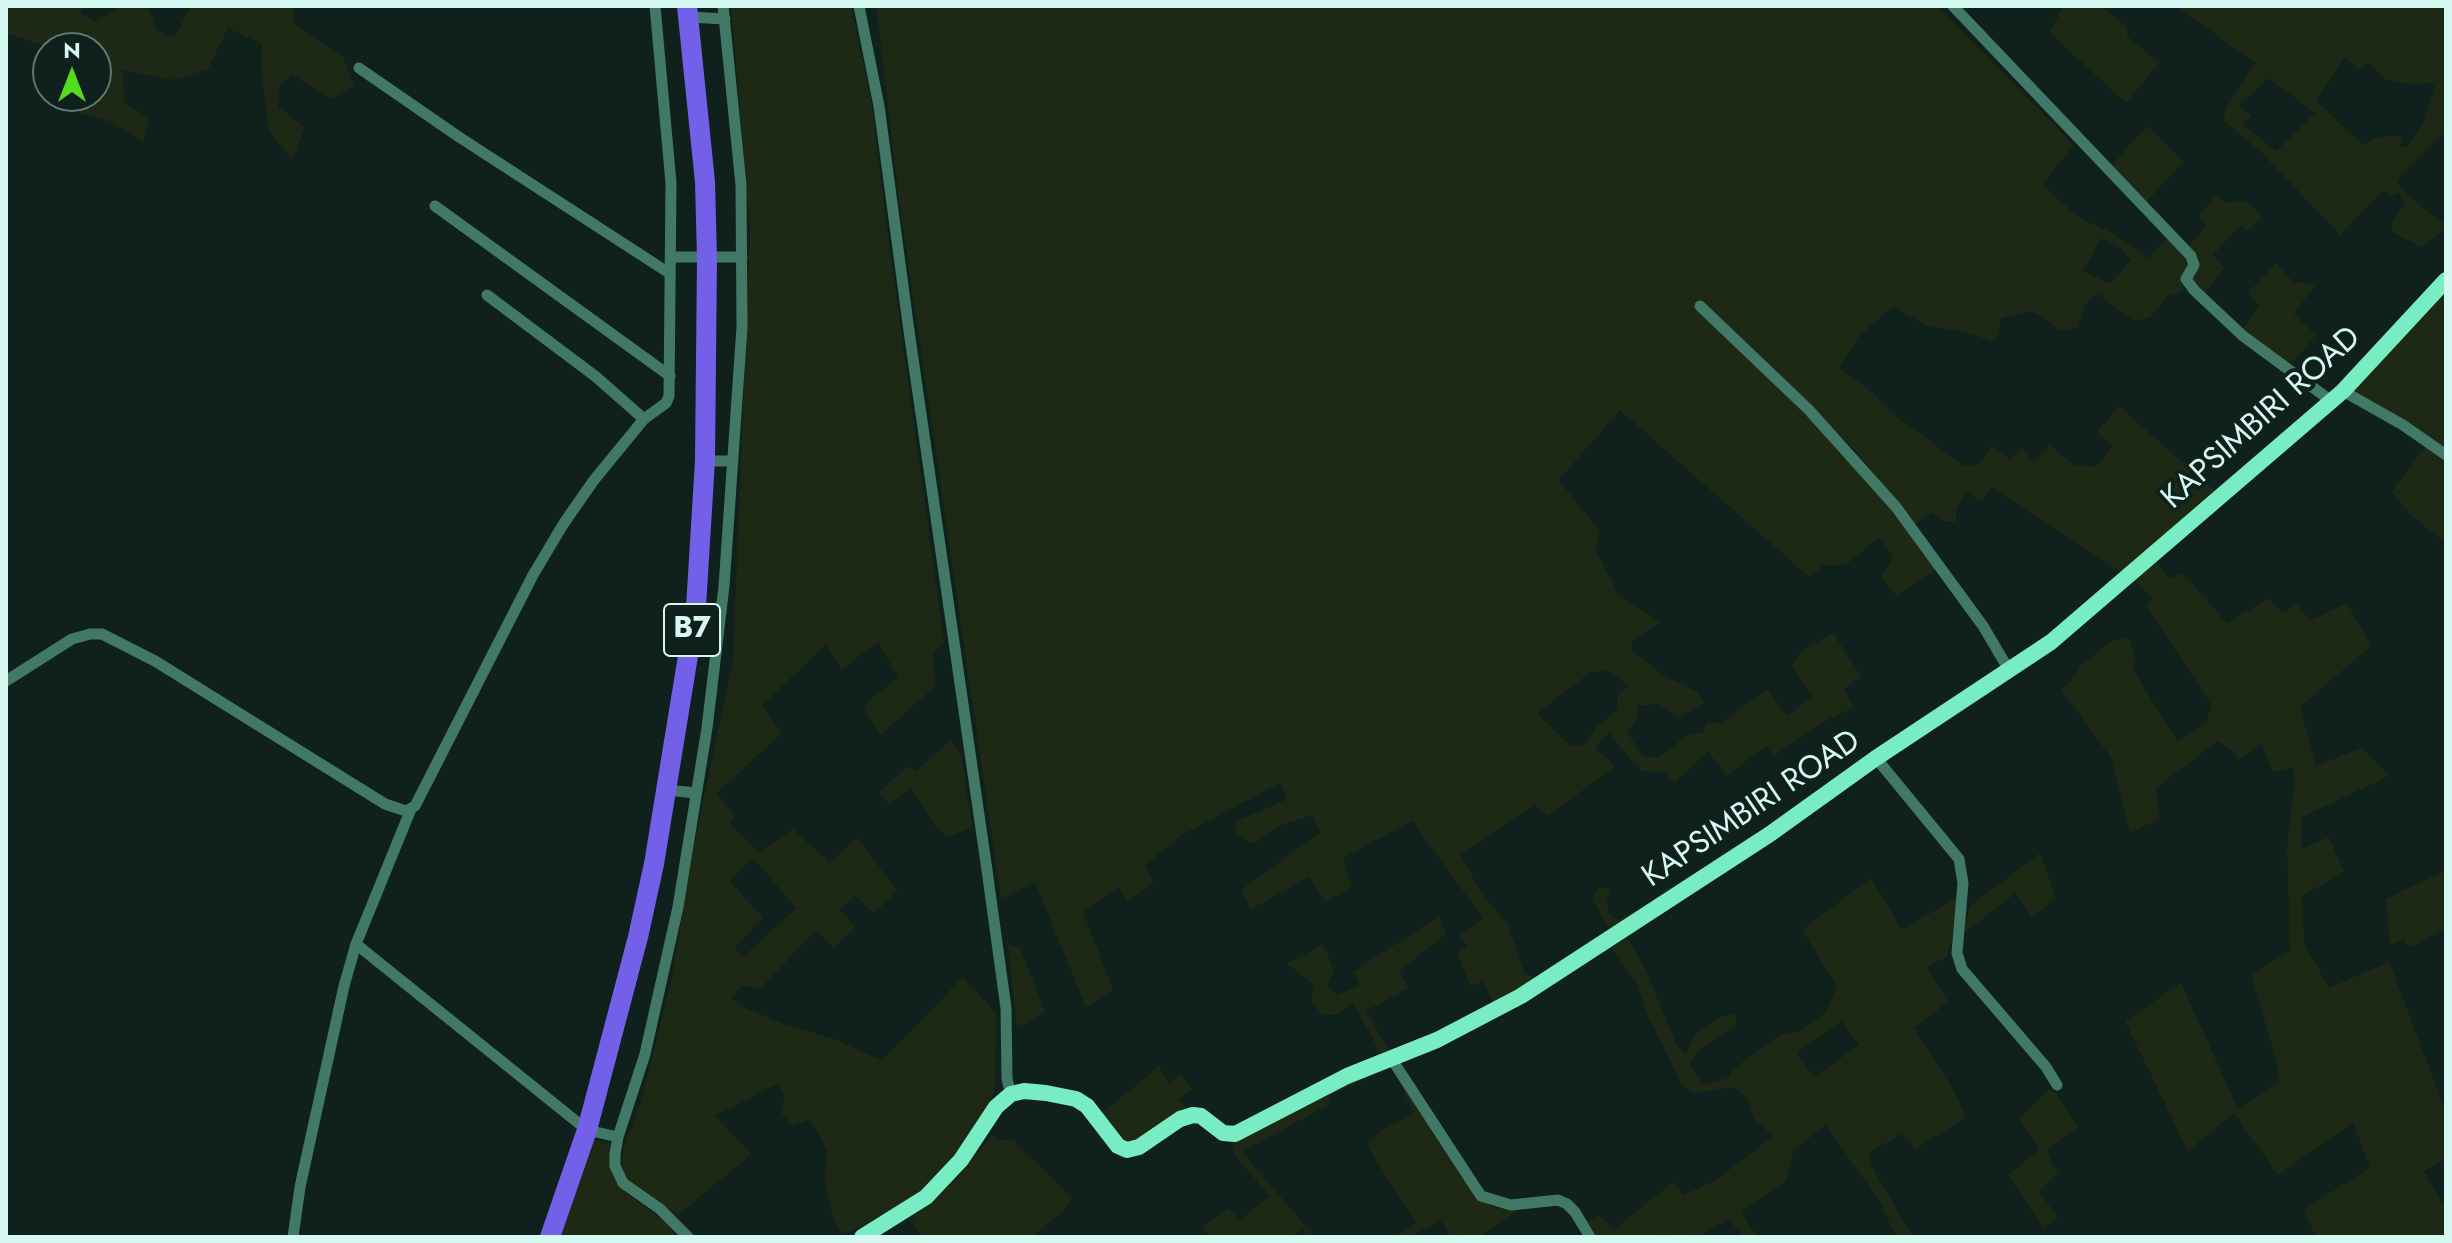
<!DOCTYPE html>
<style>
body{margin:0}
#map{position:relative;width:2452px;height:1243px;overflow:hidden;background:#10201d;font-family:Jost,sans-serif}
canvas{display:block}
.frame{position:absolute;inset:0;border:8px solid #d5f9f0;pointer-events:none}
.north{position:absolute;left:32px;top:32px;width:80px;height:80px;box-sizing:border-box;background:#10201d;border:2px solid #5f7771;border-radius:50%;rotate:0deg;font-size:22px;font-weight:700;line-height:32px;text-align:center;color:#d5f9f0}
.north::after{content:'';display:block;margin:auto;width:28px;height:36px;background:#53dc1e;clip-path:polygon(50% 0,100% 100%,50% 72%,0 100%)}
</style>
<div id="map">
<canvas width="2452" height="1243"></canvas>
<div class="frame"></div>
<div class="north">N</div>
</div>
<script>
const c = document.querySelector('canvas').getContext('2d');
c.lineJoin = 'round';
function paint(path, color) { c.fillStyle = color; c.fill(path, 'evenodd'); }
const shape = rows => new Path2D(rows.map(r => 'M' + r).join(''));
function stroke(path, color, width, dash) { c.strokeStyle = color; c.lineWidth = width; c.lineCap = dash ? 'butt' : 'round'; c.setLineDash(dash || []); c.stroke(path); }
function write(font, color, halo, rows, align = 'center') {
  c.font = font + ' Jost,sans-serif'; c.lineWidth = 8; c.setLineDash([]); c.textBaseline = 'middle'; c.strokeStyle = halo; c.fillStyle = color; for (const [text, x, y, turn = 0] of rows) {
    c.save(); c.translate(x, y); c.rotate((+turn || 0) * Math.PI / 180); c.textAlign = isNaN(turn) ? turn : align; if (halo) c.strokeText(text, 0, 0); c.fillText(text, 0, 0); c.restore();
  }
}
const green = shape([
 [6,6,84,6,80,12,95,22,119,6,141,6,149,10,156,29,174,38,191,6,293,6,294,24,343,57,354,86,330,99,292,74,280,85,278,107,305,127,292,160,269,130,262,77,262,44,228,28,208,69,175,80,123,70,124,102,149,118,143,142,109,121,81,114,74,96,96,96,96,48,51,48,6,33],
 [731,6,851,6,872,104,884,207,944,642,933,655,935,687,880,735,863,706,898,677,878,643,842,669,826,644,762,706,782,733,717,793,735,817,730,824,759,852,793,829,829,863,857,838,898,891,874,913,855,896,840,910,856,927,834,948,816,930,761,988,741,986,731,999,745,1008,781,1023,837,1040,882,1061,963,977,996,1013,995,1091,981,1120,965,1144,923,1188,897,1208,842,1235,833,1218,825,1181,827,1150,810,1119,793,1126,782,1114,784,1096,777,1084,715,1116,752,1154,678,1215,627,1181,621,1167,624,1147,641,1101,671,982,692,855,733,660,750,229],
 [753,858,796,908,743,957,734,948,763,918,730,881],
 [876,6,1937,6,2074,145,2042,184,2079,218,2113,233,2147,258,2168,238,2187,257,2190,265,2183,278,2183,291,2169,295,2150,317,2134,321,2098,294,2086,303,2078,328,2059,330,2040,316,2029,311,2001,318,1999,333,1994,342,1966,332,1928,326,1893,307,1859,336,1840,368,1873,393,1893,414,1963,465,1971,467,1981,462,1992,445,2009,459,2022,448,2034,462,2049,445,2074,465,2096,467,2112,446,2097,432,2119,406,2216,492,2123,573,1992,488,1982,501,1967,493,1956,509,1956,522,1943,521,1932,512,1914,524,1855,450,1701,301,1695,308,1839,447,1909,529,1936,570,1896,595,1881,578,1893,557,1878,537,1846,565,1824,565,1809,577,1620,410,1559,480,1600,532,1595,548,1619,595,1660,622,1632,641,1632,652,1665,676,1696,691,1705,703,1680,717,1656,704,1637,706,1637,718,1627,732,1642,755,1659,758,1687,735,1703,733,1706,723,1721,723,1767,689,1787,716,1813,696,1792,666,1800,652,1833,633,1861,676,1844,689,1854,707,1827,720,1774,756,1766,746,1726,776,1708,751,1675,783,1664,772,1642,771,1627,756,1610,733,1595,747,1615,767,1547,816,1535,804,1461,855,1480,891,1507,923,1524,972,1534,978,1515,993,1494,1003,1482,981,1471,987,1457,953,1467,946,1459,936,1483,918,1412,821,1343,858,1352,887,1326,902,1309,877,1251,909,1241,890,1321,832,1312,815,1278,826,1254,844,1236,835,1235,822,1287,799,1280,783,1182,835,1145,865,1154,883,1127,902,1119,887,1083,912,1113,990,1086,1007,1035,882,1001,899,899,200],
 [2101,238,2119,247,2131,260,2110,284,2083,271],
 [1607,671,1630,686,1617,695,1617,710,1597,726,1584,744,1571,747,1537,713,1591,672],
 [2063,6,2102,6,2127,27,2127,36,2159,63,2126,103,2050,33],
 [2175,6,2446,6,2446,131,2396,181,2412,199,2446,225,2446,228,2421,247,2392,232,2392,222,2405,204,2399,193,2393,196,2383,191,2340,235,2261,152,2224,121,2225,110,2256,63],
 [2345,57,2359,70,2367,62,2385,79,2414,85,2436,82,2423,123,2406,148,2400,146,2402,137,2392,136,2375,138,2363,145,2316,101],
 [2268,78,2315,113,2276,151,2243,125,2251,116,2239,106],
 [2147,126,2184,162,2146,202,2111,166],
 [2216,194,2226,203,2246,201,2262,217,2248,231,2240,225,2213,255,2225,268,2204,293,2193,283,2192,277,2199,266,2199,259,2189,245,2207,226,2199,216],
 [2276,263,2293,282,2316,284,2294,314,2316,335,2290,365,2242,330,2259,306,2248,293],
 [2446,291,2446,450,2415,427,2353,390],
 [2425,447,2446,462,2446,543,2412,516,2391,492],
 [2156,560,2170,579,2182,572,2227,623,2269,598,2282,613,2297,604,2310,621,2347,603,2371,646,2300,707,2316,766,2361,748,2389,776,2302,817,2301,849,2329,837,2344,872,2302,896,2304,943,2329,988,2389,962,2446,1112,2446,1159,2424,1171,2442,1203,2446,1201,2446,1237,2316,1237,2304,1210,2370,1167,2353,1123,2278,1175,2234,1113,2188,1151,2125,1021,2181,983,2238,1109,2279,1081,2277,1063,2251,974,2290,951,2287,848,2295,780,2293,767,2273,772,2261,744,2238,761,2234,751,2218,741,2156,788,2159,819,2130,833,2111,758,2061,689,2069,684,2082,664,2110,642,2128,637,2135,654,2133,670,2178,742,2206,722,2212,706,2147,607,2152,598,2134,579],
 [951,740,961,754,972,827,949,837,937,829,911,787,889,805,879,792,908,766,915,772],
 [2040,853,2056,898,2032,917,2016,893,1964,933,1969,907],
 [2446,870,2446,928,2410,948,2404,940,2390,945,2386,899],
 [1871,878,1902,930,1957,897,1952,943,1946,957,1927,967,1948,1002,1914,1028,1956,1094,1966,1117,1916,1149,1901,1134,1869,1153,1872,1167,1913,1237,1896,1237,1881,1204,1826,1125,1794,1150,1786,1181,1742,1212,1757,1237,1743,1237,1729,1219,1699,1236,1687,1233,1684,1237,1669,1237,1664,1233,1660,1237,1596,1237,1588,1222,1598,1215,1614,1229,1673,1182,1683,1195,1713,1182,1774,1136,1755,1121,1747,1098,1735,1087,1695,1093,1682,1085,1647,1014,1636,982,1612,948,1627,938,1645,968,1677,1046,1686,1054,1695,1034,1721,1017,1737,1013,1735,1027,1696,1052,1690,1066,1704,1084,1728,1078,1732,1070,1781,1034,1801,1031,1826,1012,1837,986,1802,930],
 [1842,1021,1859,1045,1814,1077,1797,1053],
 [1598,887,1611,889,1606,900,1609,914,1617,920,1647,905,1667,888,1677,889,1611,931,1592,899],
 [1439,916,1446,934,1399,971,1409,988,1366,1011,1390,1052,1382,1056,1353,1003,1335,1015,1321,1014,1312,1001,1313,983,1287,964,1323,945,1334,970,1328,985,1337,995,1360,985,1353,972],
 [1008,944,1020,947,1045,1012,1017,1029],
 [1389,1064,1392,1067,1331,1095,1328,1105,1242,1152,1315,1237,1309,1237,1302,1229,1292,1237,1209,1237,1202,1227,1229,1208,1240,1220,1270,1196,1236,1157,1231,1141],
 [1159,1066,1168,1083,1181,1074,1193,1089,1178,1099,1185,1107,1134,1144,1124,1142,1101,1114],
 [1397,1074,1478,1197,1492,1207,1517,1210,1479,1237,1464,1237,1461,1234,1451,1237,1441,1221,1408,1237,1393,1237,1416,1223,1367,1146,1382,1130,1413,1114],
 [2050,1089,2056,1093,2078,1127,2046,1151,2058,1173,2039,1192,2058,1217,2044,1229,2008,1175,2039,1150,2019,1118],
 [992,1135,1001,1140,1013,1140,1072,1198,1064,1210,1032,1237,924,1237,910,1220,955,1181],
 [593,1139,612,1144,610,1167,619,1188,663,1220,678,1237,561,1237]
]);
const street = shape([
 [859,6,879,106,909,331,986,863,1006,1008,1007,1079,1011,1094],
 [1953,6,2191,256,2194,265,2186,279,2194,290,2243,336,2330,400],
 [689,17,725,19],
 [359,68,459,137,669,273],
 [435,206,670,376],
 [671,257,742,257],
 [487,295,595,376,644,419],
 [1700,306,1809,410,1896,507,1983,626,2009,670],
 [2343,391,2403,425,2446,455],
 [705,461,733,461],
 [6,681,72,639,90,634,102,634,155,661,385,804,406,811,415,806,533,575,564,523,594,480,644,419,666,403,669,396,671,183,655,6],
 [1876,758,1959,859,1963,883,1957,953,1962,969,2046,1067,2057,1085],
 [667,790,696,793],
 [356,944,587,1130,618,1137],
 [1391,1058,1481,1196,1511,1205,1558,1200,1567,1204,1575,1212,1590,1237],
 [293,1237,300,1187,344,986,356,944,411,809],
 [688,1237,660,1209,623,1183,615,1166,615,1154,618,1137,645,1054,678,907,707,728,724,586,742,327,741,185,723,6]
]);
const secondary = shape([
 [862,1237,926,1197,961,1160,996,1107,1011,1094,1024,1091,1046,1093,1076,1099,1087,1106,1118,1146,1127,1150,1139,1147,1180,1119,1193,1115,1201,1116,1223,1133,1235,1134,1347,1076,1437,1040,1521,996,1770,834,1876,758,2051,642,2343,391,2446,280]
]);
const highway = shape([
 [550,1237,587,1130,638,937,654,864,696,607,705,461,707,257,705,182,687,6]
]);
const shields = [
 [692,630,56]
];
const shieldNames = [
 ["B7",692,630]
];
const streetNames = [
 ["KAPSIMBIRI ROAD",2262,419,-42],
 ["KAPSIMBIRI ROAD",1752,810,-34]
];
paint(green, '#1d2914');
stroke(street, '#417966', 11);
stroke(secondary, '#78edc4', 16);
stroke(highway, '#7360e9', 20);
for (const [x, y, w] of shields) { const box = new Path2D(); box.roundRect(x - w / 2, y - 26, w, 52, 6); c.fillStyle = '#10201d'; c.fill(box); stroke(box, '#d5f9f0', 2); }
write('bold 30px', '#d5f9f0', null, shieldNames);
write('32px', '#d5f9f0', '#10201d', streetNames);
</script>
